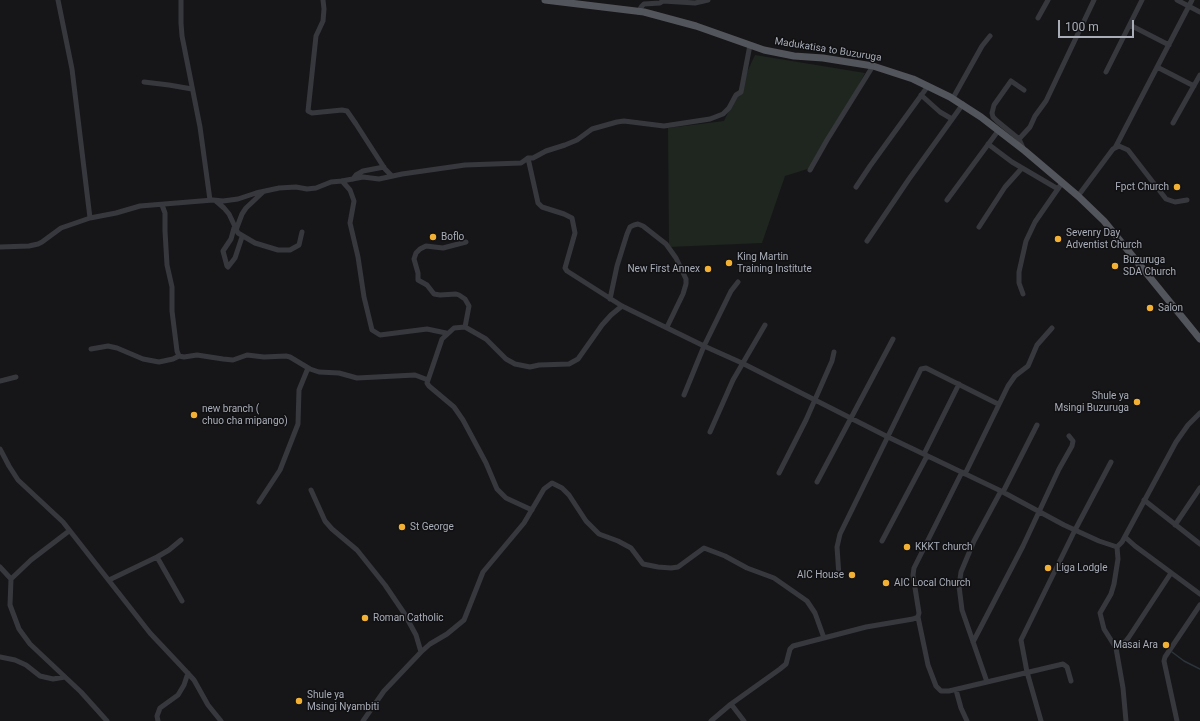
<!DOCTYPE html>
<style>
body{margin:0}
#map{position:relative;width:1200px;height:721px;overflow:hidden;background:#161618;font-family:Roboto,sans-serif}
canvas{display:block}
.scale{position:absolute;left:1058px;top:20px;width:76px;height:18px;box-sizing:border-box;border:2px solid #a8adb8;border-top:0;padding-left:5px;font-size:12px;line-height:14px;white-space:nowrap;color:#a8adb8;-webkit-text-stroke:3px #111113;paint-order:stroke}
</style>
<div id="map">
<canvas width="1200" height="721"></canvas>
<div class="scale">100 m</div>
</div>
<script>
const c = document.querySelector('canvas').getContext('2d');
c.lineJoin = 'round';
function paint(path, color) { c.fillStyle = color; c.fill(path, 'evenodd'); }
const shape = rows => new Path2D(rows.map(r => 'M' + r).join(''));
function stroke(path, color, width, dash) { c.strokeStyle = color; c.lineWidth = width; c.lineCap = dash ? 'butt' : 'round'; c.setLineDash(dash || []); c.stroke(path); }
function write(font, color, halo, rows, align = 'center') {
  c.font = font + ' Roboto,sans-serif'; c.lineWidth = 3; c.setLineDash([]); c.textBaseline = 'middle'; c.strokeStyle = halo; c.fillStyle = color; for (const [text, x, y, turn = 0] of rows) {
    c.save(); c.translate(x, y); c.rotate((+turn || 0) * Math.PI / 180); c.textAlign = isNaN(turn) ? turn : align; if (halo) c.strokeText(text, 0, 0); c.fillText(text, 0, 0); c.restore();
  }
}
const green = shape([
 [755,55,865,73,814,167,785,176,762,243,669,247,668,128,724,121]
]);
const stream = shape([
 [1172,652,1184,661,1200,669]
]);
const minor = shape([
 [58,0,72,69,90,218],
 [181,0,181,23,182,36,200,127,210,200],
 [323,0,324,9,323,21,316,36,308,111,312,113,342,110,347,111,356,124,385,169,392,176],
 [1177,0,1200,12],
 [663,1,695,3,708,0],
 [638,12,642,6,644,4,660,3,664,0],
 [1038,18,1048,0],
 [1130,25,1169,45],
 [1157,67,1194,86],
 [1106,72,1142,0],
 [144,82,169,85,192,89],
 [921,95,940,112,952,119],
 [953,98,982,46,990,36],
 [1173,123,1200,75],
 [1019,139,997,121,993,117,992,113,994,105,1011,81,1024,90],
 [988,144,1012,162,1058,189],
 [1115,148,1192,0],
 [1024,150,1019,139,1030,127,1035,116,1046,101,1094,0],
 [528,158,538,203,542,207,564,214,572,218,575,233,565,268,567,271,622,306,704,346,742,363,888,437,1001,491,1064,525,1099,541,1117,547,1122,542,1176,442,1188,425,1200,413],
 [810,170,827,140,873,66],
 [353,179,356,175,363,171,384,167],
 [342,181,350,190,354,201,350,223,358,257,364,297,372,330,380,335,427,329,446,333],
 [856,187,870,166,928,86],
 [1078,196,1113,149,1119,146,1128,150,1166,199,1175,202,1187,200],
 [947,200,998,131],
 [216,201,224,208,229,214,238,233,255,243,278,250,290,250,299,245,302,232],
 [162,205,165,213,165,231,167,265,172,287,172,311,177,351,179,356,184,357,197,355,223,359,233,360,247,355,264,357,286,356,290,357,310,369,319,372,339,373,357,378,415,375,428,380],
 [979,227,1005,187,1022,168],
 [234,228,231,239,223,251,227,266,228,267,235,258,242,237],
 [236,230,242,214,246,208,263,192],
 [867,241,909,179,963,104],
 [0,247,29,246,38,244,42,242,61,228,90,218,116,213,140,206,213,200,223,201,238,199,256,193,279,188,296,187,307,189,316,188,331,182,342,181,363,177,379,179,402,174,465,165,521,163,528,158,533,158,546,151,565,145,577,140,592,129,617,122,624,121,664,126,710,119,723,114,729,108,736,95,741,92,750,45],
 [1023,294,1019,283,1019,272,1026,241,1035,222,1062,183],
 [610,299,617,266,627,234,630,227,634,225,638,224,643,226,666,244,676,258,686,279,686,284,683,294,667,327],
 [465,327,469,306,465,299,459,295,456,294,440,295,434,294,427,285,418,280,418,273,414,259,416,253,420,249,426,246,443,248,466,242],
 [91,349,108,346,117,348,143,359,159,362,173,359,179,356],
 [0,381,16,377],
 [684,395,704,346,731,291,738,282],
 [710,432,733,380,765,325],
 [0,449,9,466,18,480,63,522,150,633,182,667,194,680,208,705,221,721],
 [924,454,959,384],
 [779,473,806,420,832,361,834,352],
 [965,474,1008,386,1015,376,1028,366,1037,345,1052,328],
 [817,482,893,339],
 [311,490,325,521,332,529,357,550,385,585,404,613,416,635,421,652],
 [1003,492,1037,425],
 [1144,500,1200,544],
 [259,502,280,470,298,424,299,390,308,368],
 [532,510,506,498,497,489,486,463,463,420,454,407,429,386,427,383,442,339,454,328,465,327,486,339,506,359,515,364,530,367,539,365,569,364,578,359,602,325,611,315,622,306],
 [1175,525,1200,488],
 [69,531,31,560,11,579,10,605,19,629,30,644,81,692,107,721],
 [1125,537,1135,546,1200,594],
 [882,541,927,456],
 [1117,547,1118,559,1114,584,1111,594,1100,613,1104,629,1116,648,1123,688,1126,721],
 [157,557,182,601],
 [0,567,11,579],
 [839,576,837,547,840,534,921,369,926,368,998,404],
 [109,580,157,557,169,550,181,540],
 [918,617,928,665,936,686,941,691,949,691,1063,664,1067,667,1071,681],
 [973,642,1023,546,1059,469,1072,446,1073,441,1069,436],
 [1116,648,1126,641,1129,637,1171,573],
 [0,657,15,660,26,665,40,676,53,679,65,677],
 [987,682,962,610,959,586,961,572,974,541,1001,491],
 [956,690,961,708,967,721],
 [731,704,744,721],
 [158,721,157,716,160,708,178,695,184,685,188,673],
 [363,721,384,691,421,652,430,644,447,634,464,620,483,572,524,523,544,489,552,483,562,488,569,495,586,521,599,534,618,541,631,548,643,564,658,567,671,568,678,567,704,548,725,556,747,568,774,578,807,601,815,613,824,638],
 [711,721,731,704,780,669,786,664,790,649,793,646,866,627,913,619,918,617,919,613,913,575,914,568,962,472],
 [1041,721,1027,672,1021,640,1075,530,1111,462],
 [1177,721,1164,661,1165,657,1200,605]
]);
const major = shape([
 [545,0,644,12,696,26,764,50,794,56,823,58,873,66,913,79,950,97,981,117,1025,151,1078,196,1104,221,1200,339]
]);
const markers = [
 [1177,187,4,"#f2b134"],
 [433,237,4,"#f2b134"],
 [1058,239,4,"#f2b134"],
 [729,263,4,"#f2b134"],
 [1115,266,4,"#f2b134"],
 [708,269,4,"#f2b134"],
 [1150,308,4,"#f2b134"],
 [1137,402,4,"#f2b134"],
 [194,415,4,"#f2b134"],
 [402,527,4,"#f2b134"],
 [907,547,4,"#f2b134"],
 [1048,568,4,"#f2b134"],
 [852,575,4,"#f2b134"],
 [886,583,4,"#f2b134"],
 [365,618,4,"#f2b134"],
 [1166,645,4,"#f2b134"],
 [299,701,4,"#f2b134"]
];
const streetNames = [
 ["Madukatisa to Buzuruga",828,50,9]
];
const poiNames = [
 ["Fpct Church",1169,187,"right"],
 ["Sevenry Day",1066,233],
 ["Adventist Church",1066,245],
 ["Boflo",441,237],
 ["King Martin",737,257],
 ["Training Institute",737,269],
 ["Buzuruga",1123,260],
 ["SDA Church",1123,272],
 ["New First Annex",700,269,"right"],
 ["Salon",1158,308],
 ["Shule ya",1129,396,"right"],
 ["Msingi Buzuruga",1129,408,"right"],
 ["new branch (",202,409],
 ["chuo cha mipango)",202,421],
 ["St George",410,527],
 ["KKKT church",915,547],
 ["Liga Lodgle",1056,568],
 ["AIC House",844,575,"right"],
 ["AIC Local Church",894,583],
 ["Roman Catholic",373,618],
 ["Masai Ara",1158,645,"right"],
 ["Shule ya",307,695],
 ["Msingi Nyambiti",307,707]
];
paint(green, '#1e261f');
stroke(stream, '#2c353c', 1.5);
stroke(minor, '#37383d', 5);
stroke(major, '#53555c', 7);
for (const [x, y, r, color] of markers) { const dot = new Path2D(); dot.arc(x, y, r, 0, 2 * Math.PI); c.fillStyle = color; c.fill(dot); stroke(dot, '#111113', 1.5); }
write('10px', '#a8adb8', '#111113', streetNames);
write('10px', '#a8adb8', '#111113', poiNames, 'left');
</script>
